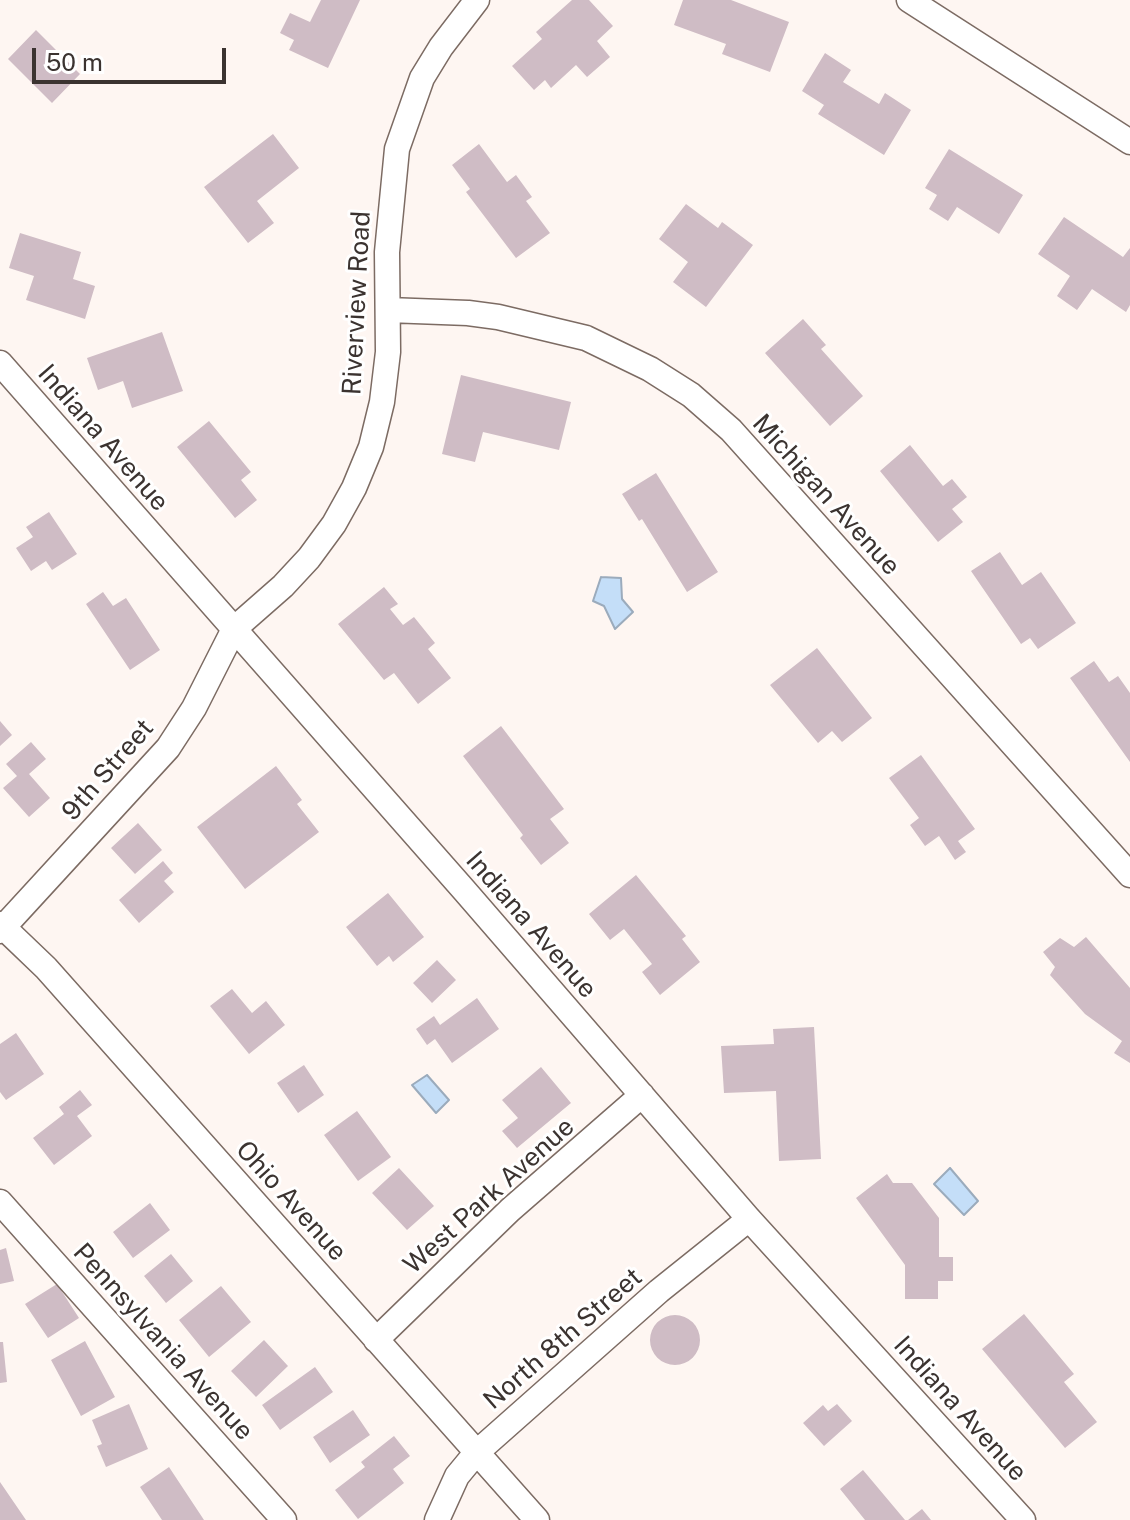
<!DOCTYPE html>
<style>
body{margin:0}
#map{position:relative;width:1130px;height:1520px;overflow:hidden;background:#fef6f2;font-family:"Public Sans",sans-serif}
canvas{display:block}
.scale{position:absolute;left:32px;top:48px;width:194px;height:36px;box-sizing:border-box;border:4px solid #3b3330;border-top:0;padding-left:10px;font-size:24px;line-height:28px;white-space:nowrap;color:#3b3330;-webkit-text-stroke:6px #fff;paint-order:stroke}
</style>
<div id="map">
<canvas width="1130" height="1520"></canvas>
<div class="scale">50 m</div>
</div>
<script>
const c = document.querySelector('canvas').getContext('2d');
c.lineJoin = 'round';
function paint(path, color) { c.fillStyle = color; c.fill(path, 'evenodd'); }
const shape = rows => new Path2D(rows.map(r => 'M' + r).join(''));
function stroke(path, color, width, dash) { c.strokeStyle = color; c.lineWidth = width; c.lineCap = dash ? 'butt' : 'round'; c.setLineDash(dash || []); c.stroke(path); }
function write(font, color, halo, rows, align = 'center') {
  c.font = font + ' "Public Sans",sans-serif'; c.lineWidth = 6; c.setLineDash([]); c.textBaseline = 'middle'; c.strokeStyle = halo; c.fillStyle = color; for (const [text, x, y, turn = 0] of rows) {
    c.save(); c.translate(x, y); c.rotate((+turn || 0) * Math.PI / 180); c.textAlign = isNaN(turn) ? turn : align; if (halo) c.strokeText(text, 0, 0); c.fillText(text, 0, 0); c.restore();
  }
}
const water = shape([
 [601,577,621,578,622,599,633,612,615,629,604,606,593,601,601,577],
 [427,1075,449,1100,436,1113,412,1085,427,1075],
 [950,1168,978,1201,964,1215,934,1184,950,1168]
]);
const building = shape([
 [321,0,360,0,328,68,289,50,294,40,280,33,290,13,310,22],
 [572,0,589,0,613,26,597,41,610,57,587,77,576,65,551,88,545,80,534,90,512,66,542,39,536,32],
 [683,0,731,0,789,22,770,72,722,54,726,44,674,25],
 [36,30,80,74,52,103,8,59],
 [825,53,851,70,843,82,879,104,885,93,911,110,884,155,818,114,824,105,802,91],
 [273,134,299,168,257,201,274,223,248,243,204,187],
 [479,144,507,182,516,175,532,197,526,201,550,233,516,258,466,192,470,189,452,165],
 [949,149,1023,195,999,234,957,207,948,221,929,209,937,195,925,188],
 [686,204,718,228,722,222,753,245,706,307,673,282,688,262,659,239],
 [1064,217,1123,257,1130,248,1130,305,1126,312,1092,289,1077,310,1057,296,1070,276,1038,254],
 [20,233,81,252,73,279,95,286,85,319,26,300,34,276,9,268],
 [803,319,826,345,821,349,863,396,830,426,765,353],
 [162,332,183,391,132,408,123,381,98,390,87,358],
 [461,375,571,402,559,450,483,432,475,462,442,454],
 [209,421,251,472,241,480,257,500,235,518,177,447],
 [910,445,943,486,952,479,967,497,952,509,963,522,938,542,880,471],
 [656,473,718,572,687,592,642,519,639,521,622,494],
 [49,512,77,554,52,570,46,561,31,571,16,548,33,537,26,527],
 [1000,552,1022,585,1041,572,1076,623,1038,649,1030,638,1021,644,971,571],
 [384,587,398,604,390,609,403,625,414,617,435,643,428,649,451,678,418,704,394,673,384,680,338,624],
 [103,592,113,606,126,598,160,650,130,670,86,604],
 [817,648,872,718,842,742,832,731,818,743,770,685],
 [1094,661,1109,682,1118,676,1130,693,1130,762,1070,678],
 [0,721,12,735,0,746],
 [501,726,564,809,550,819,569,843,541,865,520,838,523,835,463,756],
 [31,742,46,759,29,774,50,798,29,817,3,788,17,776,6,764],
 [921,755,975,829,958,841,966,852,955,860,939,836,925,846,910,825,919,818,889,778],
 [276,766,302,800,297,804,319,832,245,889,197,827],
 [138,823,162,850,135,874,111,848],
 [163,861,173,873,164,881,174,892,139,923,119,900],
 [636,875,686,936,682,939,700,962,660,995,642,972,652,964,624,929,610,940,589,914],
 [388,893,424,937,393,962,389,956,377,966,346,927],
 [1086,937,1130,988,1130,1063,1114,1053,1122,1041,1085,1014,1050,975,1055,967,1043,952,1060,938,1074,947],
 [437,960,456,980,432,1003,413,983],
 [232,989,252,1013,266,1001,285,1025,249,1054,210,1006],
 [477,998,499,1029,452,1063,435,1039,427,1045,416,1029,434,1016,440,1025],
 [814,1027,821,1159,779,1161,776,1091,724,1093,721,1046,774,1044,773,1029],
 [16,1033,44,1074,6,1100,0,1092,0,1044],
 [304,1065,324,1095,298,1113,277,1083],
 [541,1067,571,1103,517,1148,502,1131,518,1118,502,1100],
 [80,1090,92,1105,77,1116,92,1136,54,1165,33,1138,64,1114,59,1107],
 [357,1111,391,1157,358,1181,324,1135],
 [399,1168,434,1206,407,1230,372,1193],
 [887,1174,893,1183,912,1183,939,1218,939,1257,953,1257,953,1281,938,1281,938,1299,905,1299,905,1265,856,1198],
 [150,1203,170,1230,133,1258,113,1232],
 [6,1248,14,1281,0,1284,0,1250],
 [171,1254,193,1281,166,1303,144,1276],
 [57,1284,79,1318,48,1338,25,1304],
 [221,1286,251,1322,209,1357,179,1320],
 [1024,1314,1074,1374,1064,1382,1097,1422,1065,1448,982,1349],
 '650 1340a25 25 0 1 1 50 0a25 25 0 1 1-50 0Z',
 [264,1340,288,1366,256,1397,231,1371],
 [85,1341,115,1397,81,1416,51,1360],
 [0,1342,3,1342,7,1382,0,1383],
 [315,1367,333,1392,280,1430,262,1405],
 [129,1404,148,1449,106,1467,97,1446,102,1444,92,1420],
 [837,1404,852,1421,824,1446,803,1423,823,1405,828,1411],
 [353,1410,370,1435,330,1463,313,1437],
 [394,1436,410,1456,393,1469,404,1483,358,1519,335,1490,365,1467,361,1462],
 [169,1467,204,1520,162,1520,140,1487],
 [863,1470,905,1520,865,1520,840,1489],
 [0,1482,26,1520,0,1520],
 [922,1509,931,1520,908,1520]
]);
const minor = shape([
 [909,0,1130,142],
 [388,310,468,313,498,317,586,338,650,369,691,395,731,430,1130,875],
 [0,363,464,890,749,1219,1023,1520],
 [0,924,46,968,537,1520],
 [0,931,168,748,194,708,234,629,283,586,309,558,334,524,354,488,371,447,382,402,388,352,387,252,397,149,422,78,441,47,477,0],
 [0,1202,284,1520],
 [376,1340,510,1210,642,1095],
 [437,1520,457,1476,476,1453,659,1291,749,1219]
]);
const streetNames = [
 ["Riverview Road",357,303,-87],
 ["Indiana Avenue",103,438,49],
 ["Michigan Avenue",826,495,48],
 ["9th Street",108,770,-49],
 ["Indiana Avenue",531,925,49],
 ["West Park Avenue",489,1196,-42],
 ["Ohio Avenue",291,1201,48],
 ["North 8th Street",563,1339,-41],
 ["Pennsylvania Avenue",163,1342,48],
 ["Indiana Avenue",960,1409,48]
];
paint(water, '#c4def8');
stroke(water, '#9babbc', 2);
paint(building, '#cfbcc5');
stroke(minor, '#7c6b63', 27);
stroke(minor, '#fff', 24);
write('26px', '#3b3330', '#fff', streetNames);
</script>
